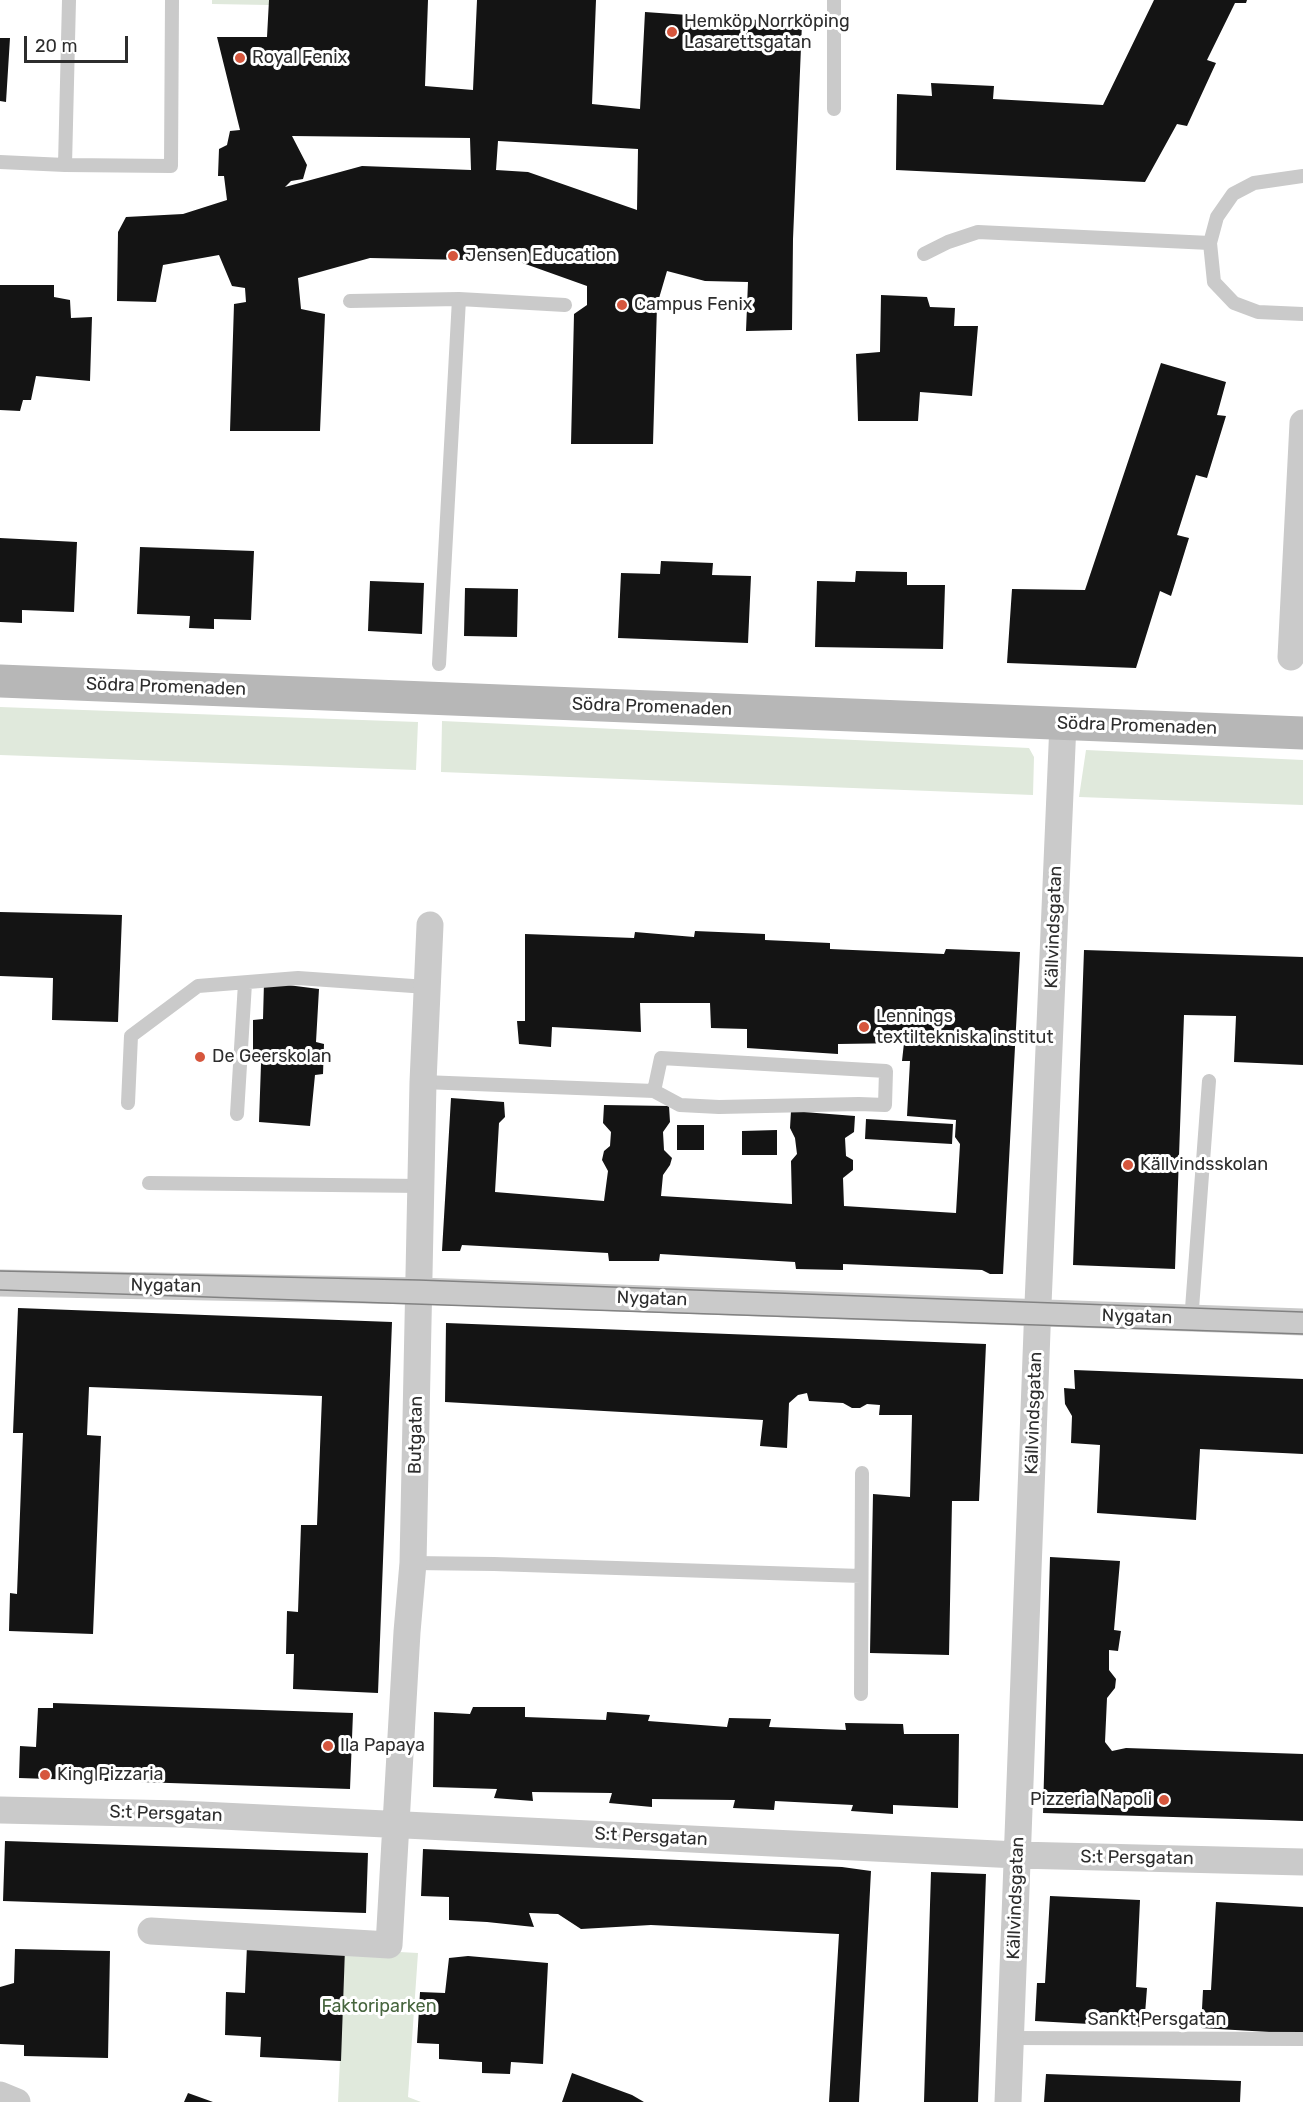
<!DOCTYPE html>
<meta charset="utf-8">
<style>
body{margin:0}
#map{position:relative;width:1303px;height:2102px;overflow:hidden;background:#fff;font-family:Rubik,sans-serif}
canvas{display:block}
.scale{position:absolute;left:24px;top:36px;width:104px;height:27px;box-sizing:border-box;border:3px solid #2d2d2d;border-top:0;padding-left:8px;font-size:18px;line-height:21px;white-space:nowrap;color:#2d2d2d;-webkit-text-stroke:4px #fff;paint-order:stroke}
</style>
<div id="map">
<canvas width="1303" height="2102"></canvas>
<div class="scale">20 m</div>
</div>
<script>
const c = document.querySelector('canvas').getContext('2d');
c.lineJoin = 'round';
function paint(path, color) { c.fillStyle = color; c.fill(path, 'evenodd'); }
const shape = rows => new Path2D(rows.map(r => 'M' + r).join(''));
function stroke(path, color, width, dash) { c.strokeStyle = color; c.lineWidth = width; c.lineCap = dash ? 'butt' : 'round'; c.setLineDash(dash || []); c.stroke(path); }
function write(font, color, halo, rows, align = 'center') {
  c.font = font + ' Rubik,sans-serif'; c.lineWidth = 6; c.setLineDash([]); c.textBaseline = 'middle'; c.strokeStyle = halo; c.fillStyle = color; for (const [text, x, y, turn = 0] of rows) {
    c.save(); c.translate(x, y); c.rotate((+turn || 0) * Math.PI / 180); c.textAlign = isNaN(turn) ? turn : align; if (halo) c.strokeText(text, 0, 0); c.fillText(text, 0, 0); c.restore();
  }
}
const green = shape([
 [212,0,269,0,269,5,212,4],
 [0,707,418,722,416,770,0,755],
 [442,721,1029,748,1034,757,1033,795,441,772],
 [1086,750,1303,760,1303,805,1079,797],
 [345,1949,418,1953,408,2097,421,2102,338,2102]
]);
const building = shape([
 [269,0,428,0,425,86,473,90,477,0,596,0,592,104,640,109,645,12,802,23,793,239,792,330,746,331,748,282,705,281,667,271,657,305,653,444,571,444,574,314,587,305,587,286,517,261,370,258,298,278,301,309,325,314,320,431,230,431,234,304,246,302,245,288,232,286,219,255,163,265,156,302,117,301,118,232,126,217,183,214,227,200,224,176,218,176,219,149,227,145,230,131,240,130,217,37,267,37],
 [292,136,470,138,471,170,362,166,285,187,291,181,303,179,307,165],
 [498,141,638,149,637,210,528,172,496,170],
 [1154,0,1247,0,1246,3,1235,3,1207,60,1216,63,1187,126,1177,124,1145,182,896,170,897,94,932,96,931,83,994,86,993,99,1103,105],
 [0,38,10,38,6,102,0,101],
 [0,285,54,285,54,297,70,300,71,318,92,317,90,381,36,376,31,400,23,400,20,411,0,410],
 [881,295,927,297,930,307,955,308,954,326,978,326,972,396,920,392,918,421,858,421,856,354,880,352],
 [1161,363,1226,382,1217,415,1226,416,1207,478,1196,475,1177,535,1189,538,1171,596,1160,591,1136,668,1007,663,1012,589,1085,590],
 [0,538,77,542,74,612,22,610,22,623,0,622],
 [140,547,254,551,251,620,214,619,214,629,189,628,190,616,137,614],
 [661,561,713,563,712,575,751,576,748,643,618,638,621,573,660,574],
 [856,571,907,572,907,585,945,585,943,649,815,647,817,581,855,582],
 [370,581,424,583,422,634,368,631],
 [465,588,518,589,517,637,464,636],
 [0,912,122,915,118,1022,52,1020,53,978,0,976],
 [695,931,765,934,765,940,830,943,830,949,944,954,946,949,1020,952,1003,1274,990,1274,982,1270,843,1264,843,1270,796,1269,795,1262,660,1254,659,1261,609,1261,608,1253,462,1245,460,1251,442,1251,451,1098,504,1102,505,1117,499,1123,495,1192,604,1201,608,1171,602,1160,604,1151,610,1146,611,1132,603,1123,604,1105,669,1106,670,1122,663,1132,664,1150,672,1158,670,1165,663,1175,661,1196,792,1204,791,1161,797,1154,795,1138,790,1128,791,1111,855,1116,854,1132,845,1138,846,1156,853,1160,853,1170,843,1178,844,1206,956,1213,960,1144,955,1137,956,1120,907,1116,910,1061,902,1061,904,1043,838,1044,838,1054,747,1048,747,1029,711,1028,710,1003,640,1003,641,1032,552,1027,551,1047,519,1044,517,1021,525,1021,525,934,634,938,635,932,694,937],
 [1084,950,1303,957,1303,1065,1234,1062,1236,1016,1184,1015,1175,1269,1073,1265],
 [264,982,319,989,316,1042,324,1044,323,1074,315,1075,310,1126,259,1122,261,1064,253,1063,253,1020,263,1019],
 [866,1119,953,1124,952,1144,865,1139],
 [677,1125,704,1125,704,1150,677,1150],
 [777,1130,777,1155,742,1155,742,1131],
 [18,1308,392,1322,378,1693,293,1689,294,1654,286,1654,287,1611,298,1612,301,1525,317,1525,322,1396,89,1387,87,1435,101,1436,93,1634,9,1631,10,1593,17,1594,23,1433,13,1433],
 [446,1323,986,1344,979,1501,952,1501,949,1655,870,1653,873,1494,910,1497,912,1415,879,1415,880,1405,867,1404,860,1408,852,1408,843,1403,809,1401,807,1393,798,1395,789,1403,787,1448,760,1446,763,1420,445,1402],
 [1074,1370,1303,1379,1303,1454,1200,1449,1196,1520,1097,1513,1100,1445,1071,1443,1072,1416,1065,1404,1064,1388,1075,1389],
 [1050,1557,1120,1561,1114,1630,1121,1631,1118,1651,1109,1650,1109,1670,1116,1679,1115,1688,1107,1698,1105,1742,1112,1751,1126,1748,1303,1754,1303,1821,1043,1813],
 [53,1703,353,1713,350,1789,19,1778,20,1746,36,1747,38,1708,53,1708],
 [473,1707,525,1707,525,1717,606,1720,607,1712,650,1715,648,1721,727,1727,729,1718,771,1719,769,1727,846,1730,845,1723,903,1724,904,1734,959,1734,958,1808,893,1805,893,1814,851,1811,853,1805,775,1801,774,1810,733,1808,735,1800,652,1799,652,1807,609,1803,612,1793,532,1792,533,1801,494,1798,497,1789,433,1787,434,1712,470,1714],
 [5,1841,368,1853,366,1913,3,1901],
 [423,1849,842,1867,871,1871,859,2102,829,2102,839,1934,651,1925,581,1929,558,1914,529,1913,534,1927,487,1922,449,1920,449,1897,421,1896],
 [931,1872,986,1874,978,2102,924,2102],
 [1050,1896,1140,1900,1136,1987,1147,1988,1144,2027,1035,2021,1037,1983,1045,1983],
 [1216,1902,1303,1907,1303,2034,1201,2028,1203,1990,1211,1990],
 [247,1945,345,1949,341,2061,260,2057,261,2037,225,2035,226,1992,245,1993],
 [15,1949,110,1951,108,2058,24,2056,24,2045,0,2044,0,1987,14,1983],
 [468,1956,548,1963,543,2064,511,2062,510,2074,482,2073,482,2062,439,2059,439,2044,417,2043,420,1992,445,1993,449,1958],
 [572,2073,632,2095,644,2102,562,2102],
 [1046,2074,1241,2081,1240,2102,1044,2102],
 [188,2093,213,2102,184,2102]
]);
const service = shape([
 [834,0,834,109],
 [0,162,65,165,171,166,172,0],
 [65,165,69,0],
 [1303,176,1254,183,1233,194,1217,217,1210,243,1214,282,1234,303,1258,312,1303,314],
 [924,254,948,242,978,232,1210,243],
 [350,301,459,299],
 [439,664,459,299,565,305],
 [423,1082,654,1091,680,1105,719,1107,859,1104,885,1105,886,1071,661,1058,654,1091],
 [128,1103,131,1036,198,986,298,978,427,987],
 [237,1114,245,983],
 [149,1183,422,1186],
 [1191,1322,1209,1081],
 [413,1563,494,1564,861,1576],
 [861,1694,862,1473],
 [1010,2038,1303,2039]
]);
const minor = shape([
 [1291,657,1303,423],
 [0,1283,419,1291,1303,1322],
 [0,1810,181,1814,1017,1855,1303,1862],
 [151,1931,389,1945,407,1632,413,1563,423,1082,430,925],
 [0,2095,17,2102],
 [1008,2102,1038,1304,1063,723]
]);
const secondary = shape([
 [0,681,1303,733]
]);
const tram = shape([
 [0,1271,419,1280,1303,1312],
 [0,1290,1303,1334]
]);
const markers = [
 [672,32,6,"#d6563d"],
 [240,58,6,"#d6563d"],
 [453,256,6,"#d6563d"],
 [622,305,6,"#d6563d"],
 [864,1027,6,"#d6563d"],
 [200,1057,6,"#d6563d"],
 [1128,1165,6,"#d6563d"],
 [328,1746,6,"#d6563d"],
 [45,1775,6,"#d6563d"],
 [1164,1800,6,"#d6563d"]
];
const poiNames = [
 ["Hemköp Norrköping",684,22],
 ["Lasarettsgatan",684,43],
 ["Royal Fenix",252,58],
 ["Jensen Education",465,256],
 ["Campus Fenix",634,305],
 ["Lennings",876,1017],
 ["textiltekniska institut",876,1038],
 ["De Geerskolan",212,1057],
 ["Källvindsskolan",1140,1165],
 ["Ila Papaya",340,1746],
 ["King Pizzaria",57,1775],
 ["Pizzeria Napoli",1152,1800,"right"]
];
const streetNames = [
 ["Södra Promenaden",166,687,2],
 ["Södra Promenaden",652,707,2],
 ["Södra Promenaden",1137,726,2],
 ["Källvindsgatan",1054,927,-88],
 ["Nygatan",166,1286,1],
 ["Nygatan",652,1299,2],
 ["Nygatan",1137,1317,2],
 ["Källvindsgatan",1034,1413,-88],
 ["Butgatan",416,1435,-89],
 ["S:t Persgatan",166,1814,2],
 ["S:t Persgatan",651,1837,3],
 ["S:t Persgatan",1137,1858,1],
 ["Källvindsgatan",1016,1898,-88],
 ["Sankt Persgatan",1157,2020]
];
const parkNames = [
 ["Faktoriparken",379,2007]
];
paint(green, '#e0e9dc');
paint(building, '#141414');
stroke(service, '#cacaca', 14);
stroke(minor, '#cacaca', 27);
stroke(secondary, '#b7b7b7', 33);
stroke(tram, '#828282', 1.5);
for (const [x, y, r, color] of markers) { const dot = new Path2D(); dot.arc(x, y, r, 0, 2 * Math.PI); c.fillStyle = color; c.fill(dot); stroke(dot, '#fff', 2); }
write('18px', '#2d2d2d', '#fff', poiNames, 'left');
write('18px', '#2d2d2d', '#fff', streetNames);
write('18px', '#47653e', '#fff', parkNames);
</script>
